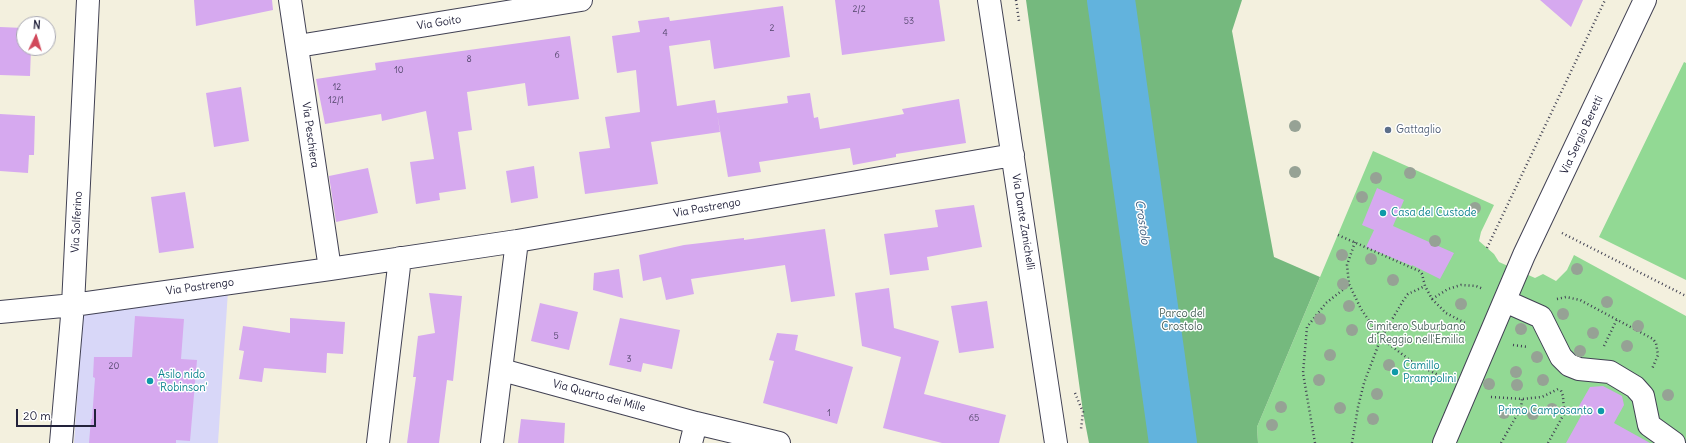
<!DOCTYPE html>
<style>
body{margin:0}
#map{position:relative;width:1686px;height:443px;overflow:hidden;background:#f3f0de;font-family:Delius,sans-serif}
canvas{display:block}
.north{position:absolute;left:16px;top:16px;width:40px;height:40px;box-sizing:border-box;background:#fff;border:1px solid #a7a7b1;border-radius:50%;rotate:4deg;font-size:11px;font-weight:700;line-height:16px;text-align:center;color:#22223b}
.north::after{content:'';display:block;margin:auto;width:14px;height:18px;background:#d1495b;clip-path:polygon(50% 0,100% 100%,50% 72%,0 100%)}
.scale{position:absolute;left:16px;top:409px;width:80px;height:18px;box-sizing:border-box;border:2px solid #22223b;border-top:0;padding-left:5px;font-size:12px;line-height:14px;white-space:nowrap;color:#22223b;-webkit-text-stroke:3px #fff;paint-order:stroke}
</style>
<div id="map">
<canvas width="1686" height="443"></canvas>
<div class="north">N</div>
<div class="scale">20 m</div>
</div>
<script>
const c = document.querySelector('canvas').getContext('2d');
c.lineJoin = 'round';
function paint(path, color) { c.fillStyle = color; c.fill(path, 'evenodd'); }
const shape = rows => new Path2D(rows.map(r => 'M' + r).join(''));
function stroke(path, color, width, dash) { c.strokeStyle = color; c.lineWidth = width; c.lineCap = dash ? 'butt' : 'round'; c.setLineDash(dash || []); c.stroke(path); }
function write(font, color, halo, rows, align = 'center') {
  c.font = font + ' Delius,sans-serif'; c.lineWidth = 3; c.setLineDash([]); c.textBaseline = 'middle'; c.strokeStyle = halo; c.fillStyle = color; for (const [text, x, y, turn = 0] of rows) {
    c.save(); c.translate(x, y); c.rotate((+turn || 0) * Math.PI / 180); c.textAlign = isNaN(turn) ? turn : align; if (halo) c.strokeText(text, 0, 0); c.fillText(text, 0, 0); c.restore();
  }
}
const built = shape([
 [228,291,218,443,74,443,83,311]
]);
const green = shape([
 [1684,62,1686,63,1686,280,1599,237],
 [1373,151,1494,205,1481,232,1479,241,1494,254,1499,262,1535,278,1543,274,1556,281,1567,270,1574,255,1686,316,1686,443,1258,443,1257,427]
]);
const forest = shape([
 [1026,0,1242,0,1232,31,1274,257,1320,277,1257,427,1258,443,1089,443,1083,412]
]);
const river = shape([
 [1111,0,1173,443]
]);
const building = shape([
 [194,0,272,0,273,10,196,26],
 [835,0,939,0,945,41,842,55],
 [1540,0,1583,0,1571,27],
 [783,6,790,57,714,69,710,40,669,46,677,106,715,100,720,132,651,142,658,184,585,194,579,152,610,148,605,117,640,112,636,70,617,73,612,36,640,32,638,21,669,17,670,21],
 [0,27,24,28,24,48,31,48,30,76,0,75],
 [570,36,579,99,528,106,525,83,467,92,472,130,458,132,466,189,439,193,440,200,416,204,410,162,434,159,426,111,382,121,381,114,325,124,316,79,376,70,375,63],
 [241,87,249,141,214,147,206,93],
 [810,93,814,118,818,117,820,129,904,114,902,109,959,99,966,143,896,154,896,157,853,165,850,148,759,162,761,172,728,177,717,113,788,103,787,96],
 [0,114,35,116,34,155,29,155,28,173,0,171],
 [534,166,538,198,511,203,506,171],
 [368,168,378,213,336,222,329,176],
 [1377,188,1404,200,1393,226,1454,253,1440,279,1412,265,1412,266,1366,247,1374,230,1362,225],
 [185,192,194,248,159,253,151,197],
 [974,205,982,247,927,257,929,270,890,275,884,234,938,227,935,210],
 [825,229,835,296,791,302,785,265,691,279,694,294,666,300,661,277,643,281,639,255,684,245,744,238,744,240],
 [619,269,623,298,593,290,594,273],
 [889,288,894,328,939,341,924,394,1006,415,999,443,942,443,883,428,901,357,862,346,855,293],
 [429,293,462,296,453,381,447,380,439,443,407,443,416,377,413,377,418,336,435,333],
 [987,301,994,348,959,353,951,306],
 [540,303,578,312,569,350,531,341],
 [135,316,184,319,181,359,197,360,190,441,176,440,176,443,89,443,91,419,92,419,95,378,93,377,94,357,132,357],
 [290,318,345,322,343,354,327,353,326,373,264,368,262,382,239,379,244,351,239,350,243,326,290,333],
 [620,318,680,330,672,369,643,363,641,372,609,365],
 [777,333,798,335,795,350,853,367,837,424,763,403,774,361,769,360],
 [1603,386,1622,396,1624,405,1614,423,1650,443,1566,443,1581,416,1579,406,1590,387],
 [521,419,565,423,564,443,518,443]
]);
const path = shape([
 [1016,0,1019,21],
 [1562,233,1686,296],
 [1338,235,1419,271,1422,274,1425,286,1432,299,1446,313,1467,324],
 [1355,242,1347,265,1349,284,1361,309,1381,338,1411,361,1444,378],
 [1487,248,1605,0],
 [1432,299,1448,289,1461,285,1476,286,1483,289],
 [1557,299,1566,297,1580,300,1653,339,1656,343,1658,355,1652,369],
 [1513,345,1528,347],
 [1604,346,1617,319],
 [1075,393,1083,412,1081,429],
 [1491,397,1522,399,1542,397,1560,388],
 [1315,443,1303,373,1307,327,1326,303,1349,285],
 [1352,443,1358,407,1364,383,1381,338,1403,301,1408,294,1425,286],
 [1501,443,1521,408,1522,399],
 [1548,443,1564,414,1563,396,1560,388]
]);
const minor = shape([
 [290,0,330,269],
 [989,0,1056,443],
 [298,46,581,0],
 [1505,301,1541,317,1561,357,1569,365,1579,369,1610,372,1635,387,1643,396,1649,425,1674,443],
 [0,312,73,305,330,269,517,241,1013,155],
 [502,370,696,423,779,443],
 [61,443,73,305,88,0],
 [378,443,400,258],
 [492,443,517,241],
 [691,443,696,423],
 [1444,443,1524,255,1645,0]
]);
const trees = [
 [1295,126],
 [1295,172],
 [1410,173],
 [1376,178],
 [1362,197],
 [1475,208],
 [1435,241],
 [1342,255],
 [1371,259],
 [1577,269],
 [1393,280],
 [1343,284],
 [1607,302],
 [1461,304],
 [1349,306],
 [1563,314],
 [1320,319],
 [1638,326],
 [1521,329],
 [1352,330],
 [1593,333],
 [1432,338],
 [1627,346],
 [1580,351],
 [1330,355],
 [1537,357],
 [1389,365],
 [1516,372],
 [1319,380],
 [1543,380],
 [1489,384],
 [1517,385],
 [1377,394],
 [1668,395],
 [1281,407],
 [1340,408],
 [1552,409],
 [1504,413],
 [1533,414],
 [1373,419],
 [1272,425]
];
const markers = [
 [1388,130,4,"#5c6f8a"],
 [1383,213,4,"#0f9aa8"],
 [1395,372,4,"#0f9aa8"],
 [150,381,4,"#0f9aa8"],
 [1601,411,4,"#0f9aa8"]
];
const numberNames = [
 ["2/2",859,9],
 ["53",909,21],
 ["2",772,28],
 ["4",665,33],
 ["6",557,55],
 ["8",469,59],
 ["10",399,70],
 ["12",337,87],
 ["12/1",336,100],
 ["5",556,336],
 ["3",629,359],
 ["20",114,366],
 ["1",829,413],
 ["65",974,418]
];
const streetNames = [
 ["Via Goito",439,23,-9],
 ["Via Peschiera",310,135,82],
 ["Via Sergio Beretti",1582,135,-65],
 ["Via Pastrengo",707,208,-10],
 ["Via Solferino",77,222,-87],
 ["Via Dante Zanichelli",1023,222,81],
 ["Via Pastrengo",200,287,-8],
 ["Via Quarto dei Mille",599,396,15]
];
const serviceNames = [
 ["Gattaglio",1396,130]
];
const cultureNames = [
 ["Casa del Custode",1391,213],
 ["Camillo",1403,366],
 ["Prampolini",1403,379],
 ["Asilo nido",158,375],
 ["'Robinson'",158,388],
 ["Primo Camposanto",1593,411,"right"]
];
const parkNames = [
 ["Parco del",1182,314],
 ["Crostolo",1182,327],
 ["Cimitero Suburbano",1416,327],
 ["di Reggio nell'Emilia",1416,340]
];
const waterNames = [
 ["Crostolo",1142,222,82]
];
paint(built, '#d8d7f8');
paint(green, '#92d994');
paint(forest, '#75b97e');
stroke(river, '#62b3dd', 48);
paint(building, '#d6a9ef');
stroke(minor, '#414153', 24);
stroke(path, '#414153', 2.5, [1, 3]);
stroke(minor, '#fff', 22);
c.fillStyle = '#96a295';
for (const [x, y] of trees) { c.beginPath(); c.arc(x, y, 6, 0, 2 * Math.PI); c.fill(); }
for (const [x, y, r, color] of markers) { const dot = new Path2D(); dot.arc(x, y, r, 0, 2 * Math.PI); c.fillStyle = color; c.fill(dot); stroke(dot, '#fff', 1.5); }
write('9px', '#4f4468', null, numberNames);
write('11px', '#22223b', '#fff', streetNames);
write('11px', '#4e5e75', '#fff', serviceNames, 'left');
write('11px', '#0d838f', '#fff', cultureNames, 'left');
write('11px', '#49625a', '#fff', parkNames);
write('italic 12px', '#3c5c7c', '#fff', waterNames);
</script>
